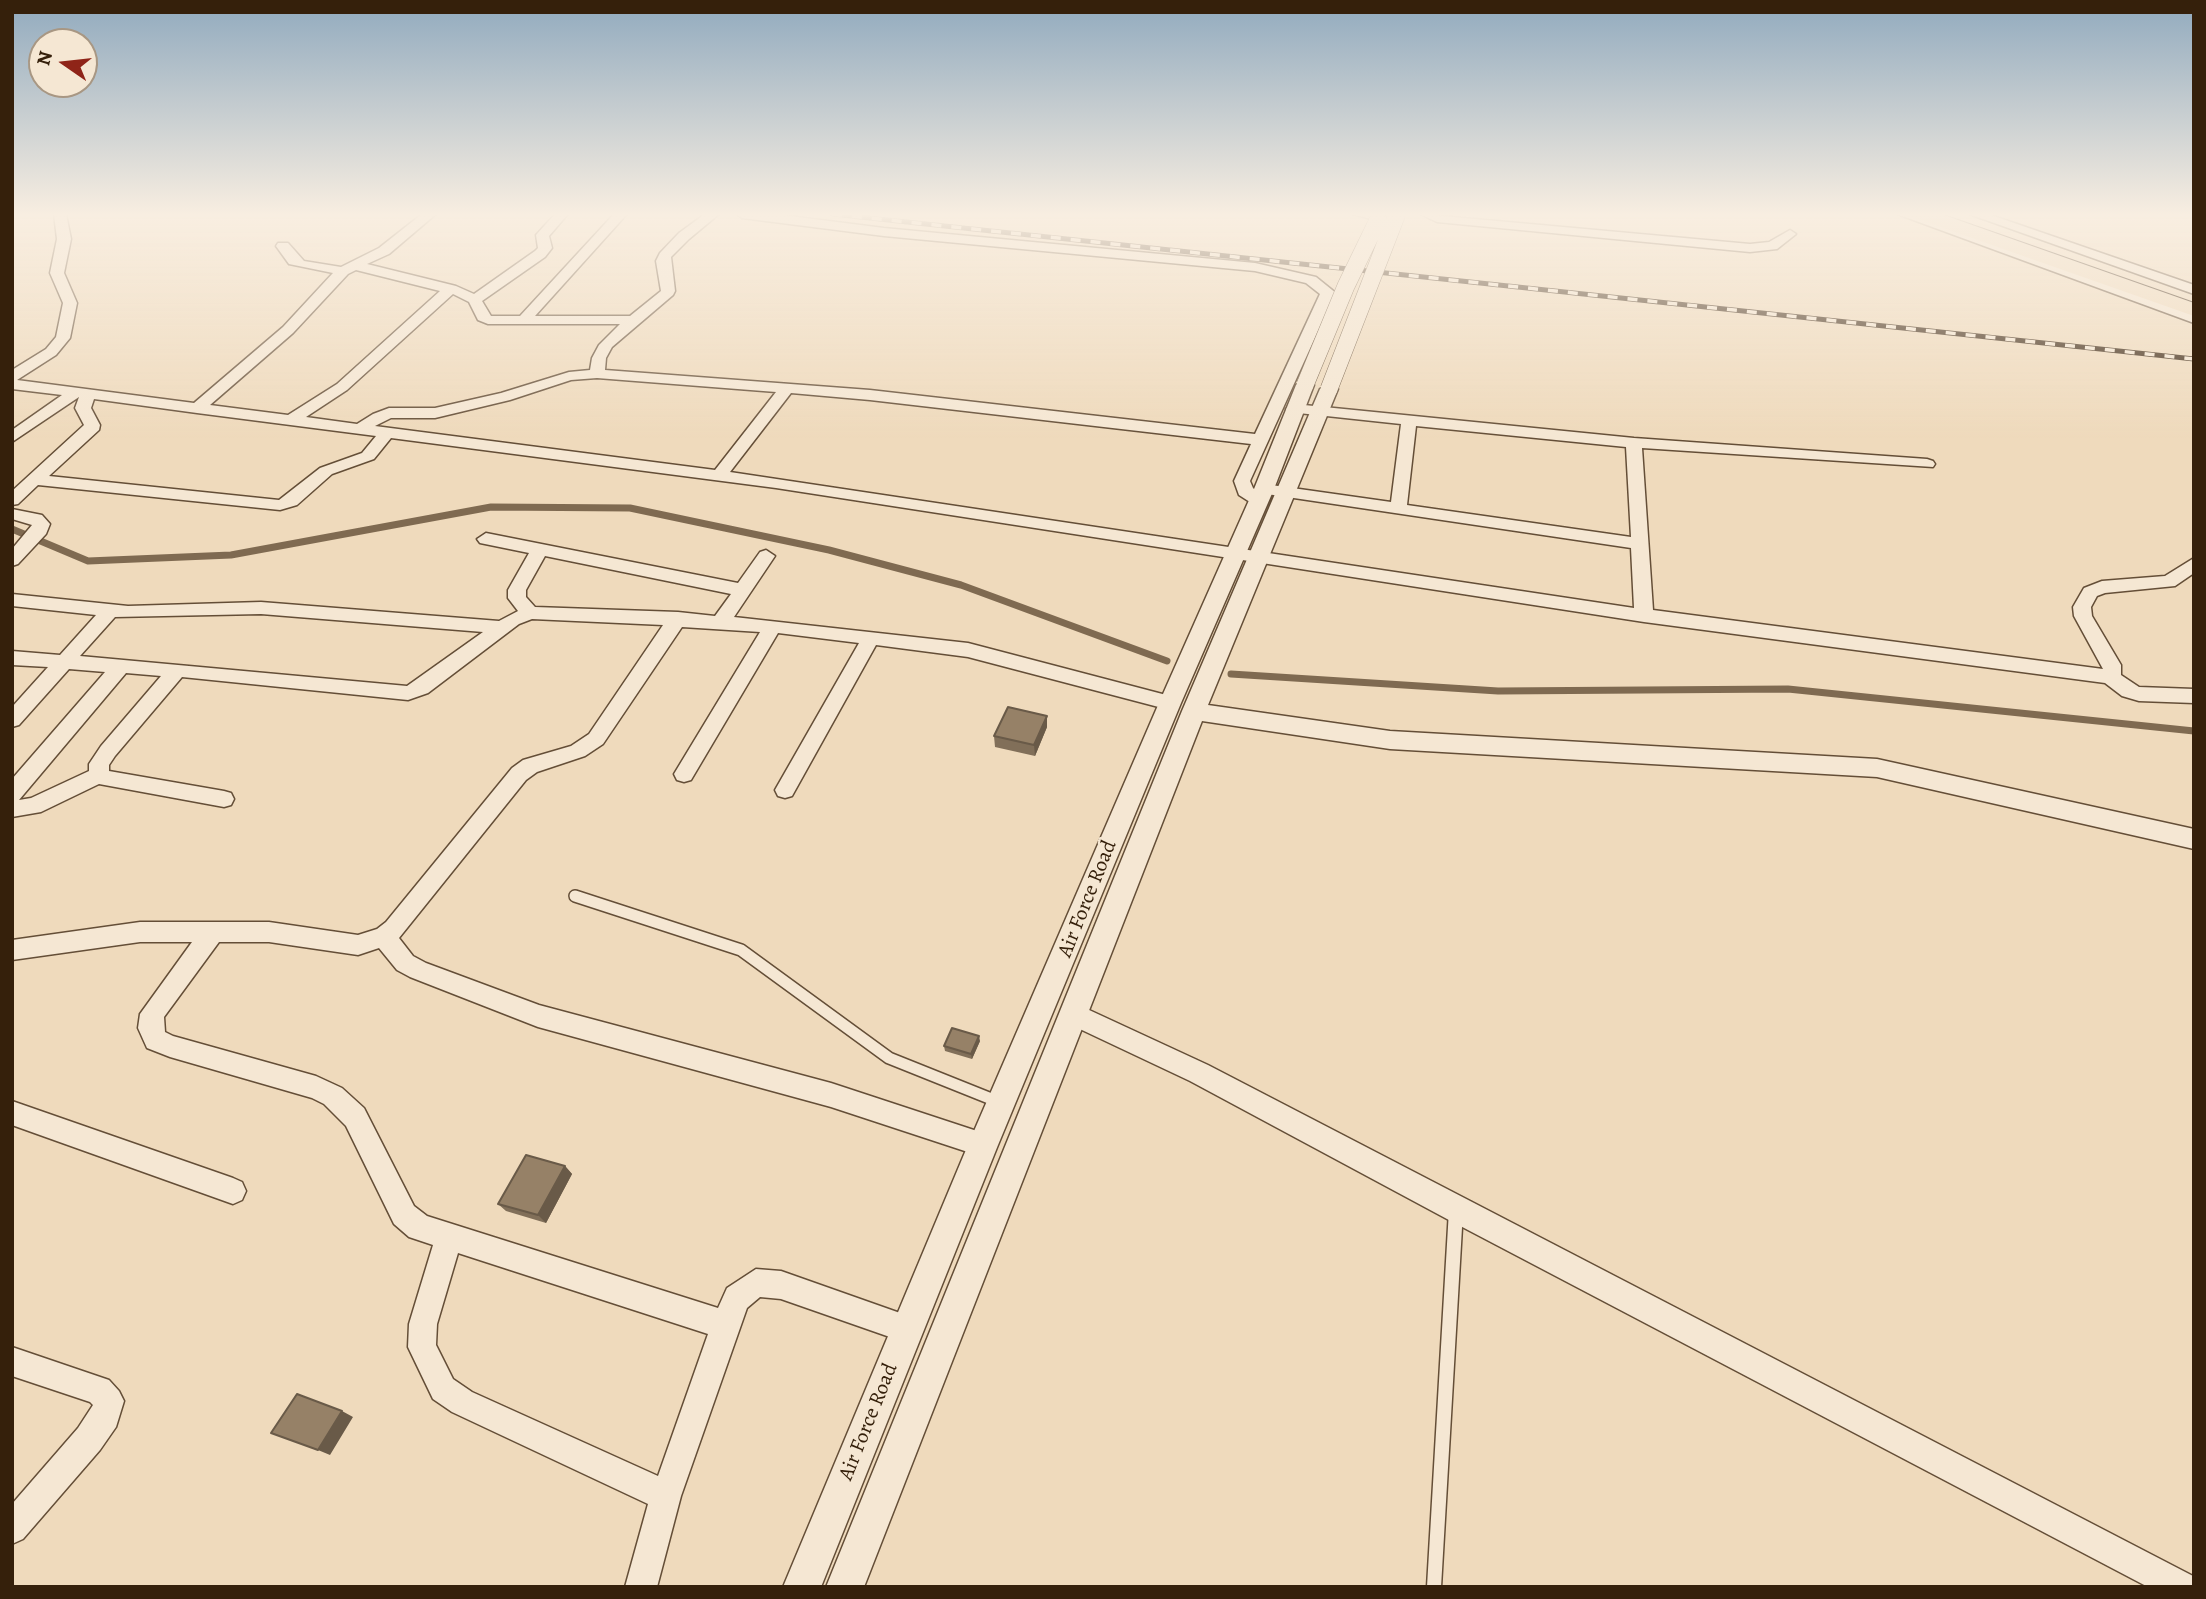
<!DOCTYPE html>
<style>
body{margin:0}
#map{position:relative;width:2206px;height:1599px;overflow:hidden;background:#efdabc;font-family:Alegreya,serif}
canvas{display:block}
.frame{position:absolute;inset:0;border:14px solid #35200b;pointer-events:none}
.north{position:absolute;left:28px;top:28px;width:70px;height:70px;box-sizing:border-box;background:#f5e7d3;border:2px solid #a89783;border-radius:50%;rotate:284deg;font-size:19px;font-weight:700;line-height:28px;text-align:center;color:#35200b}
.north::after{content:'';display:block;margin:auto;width:24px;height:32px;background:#8f2418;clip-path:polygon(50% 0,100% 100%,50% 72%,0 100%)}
</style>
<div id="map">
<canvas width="2206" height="1599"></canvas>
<div class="frame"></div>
<div class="north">N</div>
</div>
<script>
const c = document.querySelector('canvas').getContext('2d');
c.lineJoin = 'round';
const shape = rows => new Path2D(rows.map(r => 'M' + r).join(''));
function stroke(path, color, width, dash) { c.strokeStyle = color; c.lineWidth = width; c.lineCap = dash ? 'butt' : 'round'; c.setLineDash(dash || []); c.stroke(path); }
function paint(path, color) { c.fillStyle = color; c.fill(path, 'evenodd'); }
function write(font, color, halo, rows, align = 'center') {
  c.font = font + ' Alegreya,serif'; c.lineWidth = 5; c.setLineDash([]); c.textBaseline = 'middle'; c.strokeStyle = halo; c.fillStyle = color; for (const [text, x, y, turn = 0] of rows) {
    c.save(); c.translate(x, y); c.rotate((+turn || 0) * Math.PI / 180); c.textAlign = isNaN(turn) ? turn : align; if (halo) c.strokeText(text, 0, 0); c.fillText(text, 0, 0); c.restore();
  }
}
const stream = shape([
 [12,529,88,561,231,555,491,507,630,508,829,550,961,585,1167,661],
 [1231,674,1498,691,1788,689,2194,731]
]);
const serviceFar1 = shape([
 [575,896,741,950,889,1058,999,1102]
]);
const service = shape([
 [1434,1587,1456,1210]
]);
const minor = shape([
 [54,214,66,214,71,239,64,273,77,303,70,338,56,355,17,380,194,403,283,327,333,273,289,264,276,246,278,243,288,243,304,261,341,267,379,248,422,214,436,214,389,254,367,264,456,286,474,294,535,251,538,248,536,235,555,214,568,214,549,236,552,248,545,257,482,301,491,316,520,316,614,214,627,214,535,316,630,316,661,291,656,261,660,253,679,233,705,214,719,214,689,239,671,257,675,291,673,295,612,347,606,358,605,370,870,390,1255,434,1320,294,1306,283,1255,271,884,236,742,218,736,214,774,214,884,228,1255,263,1316,277,1347,302,1340,306,1331,302,1250,481,1253,488,1257,492,1258,485,1264,484,1391,502,1401,424,1289,412,1286,409,1294,404,1634,438,1927,459,1933,461,1935,464,1933,467,1642,448,1653,610,2103,669,2074,616,2073,607,2084,588,2102,581,2165,576,2194,558,2194,573,2175,586,2105,593,2097,596,2091,607,2092,616,2121,665,2121,675,2139,687,2194,689,2194,703,2139,701,2122,696,2105,683,1644,622,776,488,391,438,374,459,332,474,297,505,280,510,38,485,18,504,12,505,12,491,84,425,75,408,79,397,12,442,12,430,62,395,12,389,12,370,46,349,56,337,63,303,50,273,57,239,54,214],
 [356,270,440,291,337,384,288,415,210,405,293,333,348,274,356,270],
 [453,294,469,302,478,320,488,324,620,324,599,345,592,358,590,370,569,372,501,393,435,408,389,408,373,414,357,424,306,417,347,390,453,294],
 [597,378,776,392,715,470,375,426,391,418,435,418,510,400,571,380,597,378],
 [791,393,870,400,1251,444,1234,481,1239,495,1253,504,1265,504,1267,500,1260,493,1631,548,1634,608,730,472,791,393],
 [94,399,197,413,376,436,362,453,320,468,279,500,49,476,99,430,100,425,91,408,94,399],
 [1416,426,1626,447,1631,537,1407,505,1416,426],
 [1352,214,1383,214,1385,217,1379,221,1352,214],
 [1420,214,1750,244,1769,242,1790,230,1796,234,1777,249,1750,252,1437,222,1420,214],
 [1897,214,1916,214,2194,314,2194,323,1897,214],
 [1969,214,1988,214,2194,285,2194,294,1969,214],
 [12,509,42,515,50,524,46,534,18,564,12,566,12,549,32,525,12,519,12,509],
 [486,533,738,583,760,552,766,550,775,556,734,617,968,643,1170,696,1177,698,1180,703,1177,708,1170,710,968,657,876,645,792,796,785,798,778,796,775,790,859,643,778,633,691,780,684,782,677,780,674,774,760,632,682,627,603,744,585,756,537,772,526,780,399,938,413,956,426,963,539,1005,831,1083,983,1133,992,1136,996,1145,992,1154,983,1157,831,1107,538,1027,410,977,397,970,379,948,358,955,269,942,219,942,164,1017,165,1032,173,1036,316,1076,342,1088,364,1108,414,1206,427,1216,718,1308,727,1288,756,1269,781,1271,917,1319,921,1329,917,1339,907,1343,781,1299,760,1297,747,1308,681,1496,657,1587,625,1587,648,1504,452,1412,433,1399,408,1347,409,1324,433,1245,409,1237,394,1224,346,1126,324,1104,312,1098,170,1057,147,1048,138,1028,140,1014,192,942,140,942,12,960,12,940,140,922,269,922,358,935,377,929,386,922,512,768,523,760,571,746,589,734,663,625,532,619,519,624,428,693,408,700,182,677,115,756,109,765,109,771,224,791,231,793,234,799,231,805,224,807,99,784,41,812,12,817,12,779,105,672,69,669,19,725,12,727,12,707,48,667,12,665,12,651,60,655,96,615,12,606,12,594,128,606,261,602,499,621,518,611,508,598,508,590,529,553,480,543,477,539,486,533],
 [545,556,731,594,715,616,678,612,535,607,526,597,526,590,545,556],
 [261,614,483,632,407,686,80,656,115,617,261,614],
 [126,673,161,676,101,746,89,764,89,771,31,798,19,800,126,673],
 [458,1253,708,1334,658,1476,472,1392,453,1379,436,1345,437,1324,458,1253],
 [1074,1003,1208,1065,2193,1576,2194,1587,2148,1587,1447,1219,1190,1081,1065,1022,1062,1014,1065,1006,1074,1003],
 [12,1101,233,1178,242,1182,246,1191,242,1200,233,1204,12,1125,12,1101],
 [12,1347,109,1380,119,1391,124,1401,116,1427,100,1450,23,1539,12,1544,12,1504,78,1428,93,1405,90,1402,12,1376,12,1347]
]);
const tertiary = shape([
 [1305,380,1314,385,1274,489,1181,703,998,1145,821,1587,783,1587,968,1145,1159,703,1254,489,1296,385,1305,380],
 [1329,384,1338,389,1208,705,1390,731,1877,759,2194,829,2194,849,1877,777,1390,749,1202,721,864,1587,826,1587,1182,711,1320,389,1329,384]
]);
const primary = shape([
 [1913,214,1941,214,2194,303,2194,316,1915,218,1913,214]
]);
const rail = shape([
 [832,214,2194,359]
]);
const tertiaryBridge = shape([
 [1305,385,1346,286,1378,220],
 [1329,389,1397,214]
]);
const wall = shape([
 [1047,716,1047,727,1035,756,995,747,994,736],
 [980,1041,972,1059,945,1051,944,1046],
 [565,1166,572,1174,546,1223,506,1211,498,1204]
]);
const shadedWall = shape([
 [1047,716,1047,727,1035,756,1034,745],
 [979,1036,980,1041,972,1059,971,1054],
 [565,1166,572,1174,546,1223,538,1215],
 [342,1411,353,1417,330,1455,318,1450]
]);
const building = shape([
 [1008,707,1047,716,1034,745,994,736,1008,707],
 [952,1028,979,1036,971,1054,944,1046,952,1028],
 [526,1155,565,1166,538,1215,498,1204,526,1155],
 [297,1394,342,1411,318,1450,271,1433,297,1394]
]);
const streetNames = [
 ["Air Force Road",1088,899,-68],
 ["Air Force Road",869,1422,-68]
];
stroke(stream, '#7f6a51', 7);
stroke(serviceFar1, '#644e37', 14);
stroke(service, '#644e37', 17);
stroke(minor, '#644e37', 3);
stroke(tertiary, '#644e37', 3);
stroke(primary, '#35200b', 2);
stroke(serviceFar1, '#f5e7d3', 11);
stroke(service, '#f5e7d3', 14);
paint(minor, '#f5e7d3');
paint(tertiary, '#f5e7d3');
paint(primary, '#efdabc');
stroke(rail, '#35200b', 5);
stroke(rail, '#f5e7d3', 3.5, [10]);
stroke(tertiaryBridge, '#644e37', 18, []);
stroke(tertiaryBridge, '#f5e7d3', 17);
paint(wall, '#816f59');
paint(shadedWall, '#695a48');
paint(building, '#968167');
stroke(building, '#695a48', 2);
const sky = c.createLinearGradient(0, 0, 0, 438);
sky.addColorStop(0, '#91aabe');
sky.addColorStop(0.49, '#f8eee1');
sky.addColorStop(1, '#f8eee100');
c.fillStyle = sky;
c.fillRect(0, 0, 2206, 438);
write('21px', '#35200b', '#f5e7d3', streetNames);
</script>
